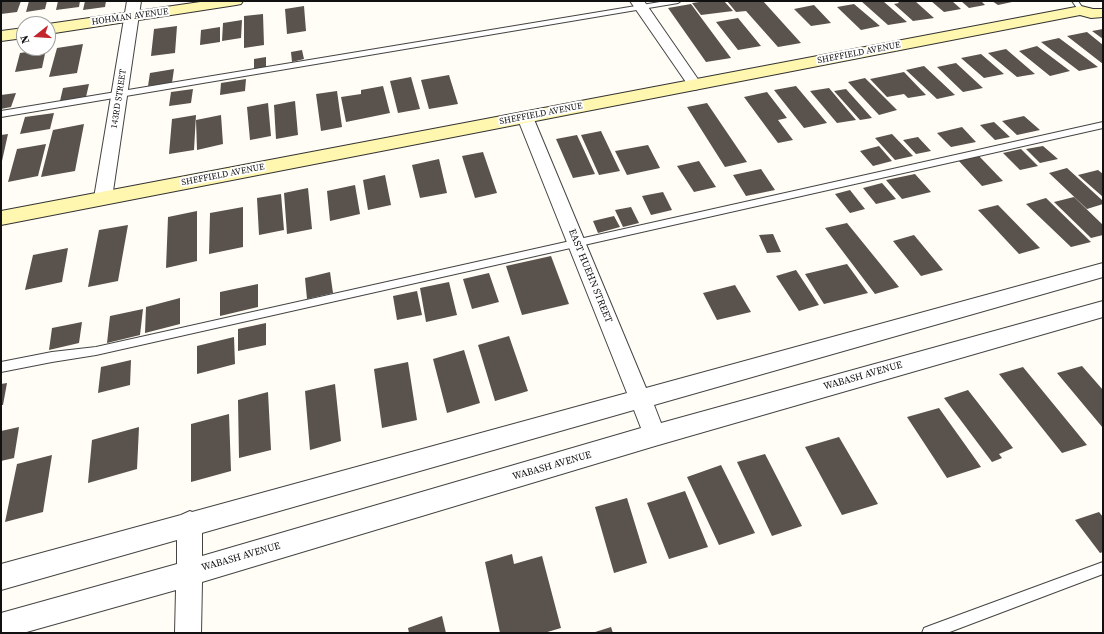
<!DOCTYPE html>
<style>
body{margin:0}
#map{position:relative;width:1104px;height:634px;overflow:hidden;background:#fffdf5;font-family:"Source Serif 4",serif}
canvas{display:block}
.frame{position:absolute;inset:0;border:2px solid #111;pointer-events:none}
.north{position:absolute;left:16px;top:16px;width:40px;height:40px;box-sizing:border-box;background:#fff;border:1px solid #a0a0a0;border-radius:50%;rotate:253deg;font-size:11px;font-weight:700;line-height:16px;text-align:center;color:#111}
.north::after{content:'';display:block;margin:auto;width:14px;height:18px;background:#c4262e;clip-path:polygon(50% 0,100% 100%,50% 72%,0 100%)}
</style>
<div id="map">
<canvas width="1104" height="634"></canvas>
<div class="frame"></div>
<div class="north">N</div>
</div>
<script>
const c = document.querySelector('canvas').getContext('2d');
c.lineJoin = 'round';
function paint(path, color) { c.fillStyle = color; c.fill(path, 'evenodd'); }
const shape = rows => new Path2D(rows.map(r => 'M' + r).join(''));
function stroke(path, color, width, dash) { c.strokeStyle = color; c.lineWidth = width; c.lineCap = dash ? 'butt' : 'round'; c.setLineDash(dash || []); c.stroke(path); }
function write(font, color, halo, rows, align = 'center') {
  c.font = font + ' "Source Serif 4",serif'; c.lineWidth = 4; c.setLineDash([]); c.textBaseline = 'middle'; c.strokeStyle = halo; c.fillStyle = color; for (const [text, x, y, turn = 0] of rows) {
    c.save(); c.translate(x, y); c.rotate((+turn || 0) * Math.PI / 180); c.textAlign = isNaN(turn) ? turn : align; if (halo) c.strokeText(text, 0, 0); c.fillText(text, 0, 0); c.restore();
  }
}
const building = shape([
 [1,1,21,1,17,12,1,14],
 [29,1,47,1,45,9,26,12],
 [58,1,80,1,79,7,56,10],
 [85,1,106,1,105,7,83,10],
 [706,1,724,1,733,11,701,15,692,3],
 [727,1,763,1,801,43,778,47,746,11,736,12],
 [861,1,883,1,907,22,888,25],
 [897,1,915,1,934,18,913,21,894,4,899,3],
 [931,1,952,1,961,9,944,12],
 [961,1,981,1,985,5,969,8],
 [992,1,1011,1,1012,2,998,5],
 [691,4,731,58,706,62,668,8],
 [854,4,880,26,861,30,837,7],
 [814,5,831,23,811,26,794,9],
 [304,6,306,31,287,34,285,9],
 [263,14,264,45,244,48,244,16],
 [738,18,761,46,738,50,716,22],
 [242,20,241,38,222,41,223,23],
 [177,26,175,53,151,56,154,29],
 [220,27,220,42,200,45,201,30],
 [1103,29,1103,39,1092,31],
 [1087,32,1103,45,1103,64,1067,36],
 [1059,38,1098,67,1079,71,1041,42],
 [83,44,77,73,49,77,57,48],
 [1037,46,1070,71,1050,76,1019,51],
 [46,49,42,68,15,72,20,53],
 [1006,49,1035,74,1017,77,988,53],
 [302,50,304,59,292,62,291,52],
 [981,54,1004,74,984,78,961,58],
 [266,57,266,67,254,69,254,59],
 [956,63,983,88,963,92,937,67],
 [924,66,955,95,937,99,906,70],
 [174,69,172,83,148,86,150,73],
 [904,72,926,95,908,98,904,94,887,97,870,79],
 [449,75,458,104,429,109,421,80],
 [411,77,420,109,398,113,390,81],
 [865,78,897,110,879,115,848,82],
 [246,79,245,91,220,95,221,83],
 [89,84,86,97,60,101,63,88],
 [383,86,390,113,346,122,341,97,361,94,361,90],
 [796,86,827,123,804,128,774,90],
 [829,88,856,120,837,123,810,91],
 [193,89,191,103,169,106,171,92],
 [846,89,872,118,860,120,834,91],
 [337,91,342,127,321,131,316,94],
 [767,92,787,118,778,120,793,140,778,143,744,97],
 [16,93,11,107,1,109,1,95],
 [295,101,298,135,276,139,274,105],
 [268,103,271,136,250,140,247,107],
 [707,103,747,162,725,167,687,107],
 [54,113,50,129,20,134,25,117],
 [196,115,194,150,169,154,172,119],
 [221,115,223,144,197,150,196,120],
 [1024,116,1040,130,1017,135,1002,121],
 [994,122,1010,137,995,140,980,125],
 [84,124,75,171,41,177,53,130],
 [962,127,976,142,951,147,937,133],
 [601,131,620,171,599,175,581,135],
 [8,134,2,161,1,161,1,135],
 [892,134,913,156,895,160,875,138],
 [577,135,595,174,573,178,556,139],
 [918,137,931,151,916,154,903,140],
 [46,144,38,176,8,182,17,149],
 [648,145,660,168,627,175,615,151],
 [879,146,892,161,873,166,860,151],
 [1043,146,1058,159,1040,163,1026,149],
 [1021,149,1038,166,1020,170,1003,153],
 [483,152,497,193,475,198,462,156],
 [978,155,1003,181,982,186,957,159],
 [439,159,447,193,420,198,412,165],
 [699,161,716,187,694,192,677,166],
 [1067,168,1103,201,1103,204,1087,209,1049,173],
 [761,169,775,190,746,196,733,175],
 [1098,170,1103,174,1103,197,1078,175],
 [915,174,931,192,902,199,886,180],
 [385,175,391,205,368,210,363,180],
 [882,183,896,199,876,204,863,188],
 [355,185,360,214,330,221,327,191],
 [308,188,312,229,287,234,284,193],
 [850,190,865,209,850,213,835,194],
 [663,192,672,210,651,215,642,196],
 [281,194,284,230,259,235,257,198],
 [1074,197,1103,225,1103,235,1091,238,1054,202],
 [1046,198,1091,242,1071,247,1026,204],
 [998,205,1040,248,1019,254,978,210],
 [243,207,243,247,209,254,210,213],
 [631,207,639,223,623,227,615,210],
 [197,211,197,261,166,268,168,217],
 [614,216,620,227,598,233,593,221],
 [847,223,899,287,875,294,825,228],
 [128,225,118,281,88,287,99,230],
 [773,234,781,252,767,253,759,235],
 [914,235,943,270,921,276,893,241],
 [68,248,62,282,25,290,33,255],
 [551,256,569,304,522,315,506,266],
 [847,264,868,293,824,304,805,274],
 [796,270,819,305,799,311,776,276],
 [330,272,333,293,307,299,305,278],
 [489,273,499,302,472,309,463,279],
 [449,282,457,315,426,322,420,288],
 [258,284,258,307,220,316,220,292],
 [735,285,751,312,717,320,703,293],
 [417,291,422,315,397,320,393,296],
 [180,298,180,324,145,333,146,307],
 [143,309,140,335,107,343,110,316],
 [82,322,79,343,49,350,52,328],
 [266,323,266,345,238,351,238,329],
 [509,336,528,391,495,401,478,345],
 [234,337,235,364,197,374,197,346],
 [464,350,480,403,447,413,433,359],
 [131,360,130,385,98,393,101,367],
 [408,362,417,420,382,428,374,369],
 [1082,366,1103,390,1103,428,1057,373],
 [1023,367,1087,445,1062,453,999,374],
 [7,383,3,405,1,405,1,384],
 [335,384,341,441,310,450,305,391],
 [968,390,1013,448,999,454,1002,458,992,462,944,398],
 [268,392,271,450,239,458,238,400],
 [939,408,981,467,947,478,907,417],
 [229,414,231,471,191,482,191,424],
 [19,427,14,458,1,461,1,431],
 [139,427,137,469,88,483,92,440],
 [839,437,878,504,842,515,805,447],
 [765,454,802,526,772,536,737,462],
 [52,455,43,512,5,522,17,464],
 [721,465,755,533,719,545,687,477],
 [685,491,708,547,669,559,647,503],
 [627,498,647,563,614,573,595,507],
 [1099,512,1103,517,1103,552,1100,553,1075,520],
 [512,554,514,564,542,556,561,628,544,633,500,633,485,562],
 [442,616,446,633,409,633,408,628],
 [611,627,613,633,592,633]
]);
const lane = shape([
 [666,1,681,1,678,3,1,117,1,111,666,1],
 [1072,1,1078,1,1084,10,1083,11,1079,11,1072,1],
 [1103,122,1103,128,96,355,52,362,1,372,1,362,52,352,96,347,1103,122],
 [1103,562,1103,574,947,633,922,633,924,628,929,626,1103,562]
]);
const street = shape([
 [127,1,141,1,112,198,109,202,103,204,97,202,94,198,127,1],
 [630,1,644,1,702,85,700,88,695,90,690,88,630,1],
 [525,112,531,113,533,117,646,388,1103,263,1103,277,654,405,661,423,1103,301,1103,317,655,446,202,582,201,633,175,633,176,590,23,633,1,633,1,613,177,564,177,540,1,590,1,564,181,515,190,511,192,512,627,393,517,117,519,113,525,112],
 [634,410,641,428,202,556,202,533,634,410]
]);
const secondary = shape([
 [207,1,243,1,241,4,236,5,48,34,48,24,207,1],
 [1081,6,1093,9,1103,9,1103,17,1091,18,1080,15,1,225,1,211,1081,6],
 [24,28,24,38,1,41,1,31,24,28]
]);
const farStreetnames = [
 ["HOHMAN AVENUE",130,17,-8],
 ["SHEFFIELD AVENUE",859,53,-11],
 ["143RD STREET",119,99,-81],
 ["SHEFFIELD AVENUE",541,114,-11],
 ["SHEFFIELD AVENUE",223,175,-11]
];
const streetNames = [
 ["EAST HUEHN STREET",590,276,68],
 ["WABASH AVENUE",863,376,-16],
 ["WABASH AVENUE",552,466,-16],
 ["WABASH AVENUE",241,557,-16]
];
paint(building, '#5a524d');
stroke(lane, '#444', 2);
stroke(street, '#444', 2);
stroke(secondary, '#333', 2);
paint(lane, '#fff');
paint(street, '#fff');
paint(secondary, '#fff6b0');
write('9px', '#111', '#fff', farStreetnames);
write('10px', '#111', '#fff', streetNames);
</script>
